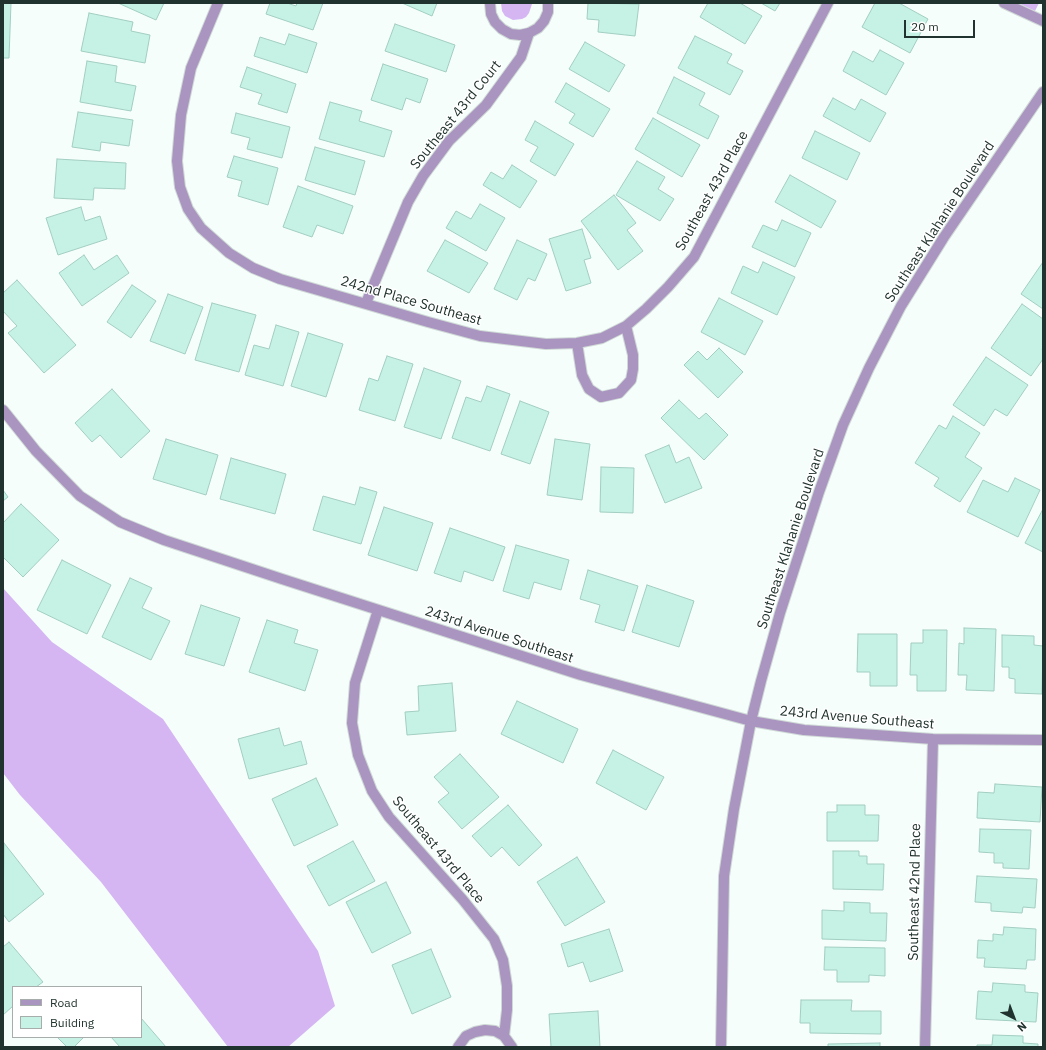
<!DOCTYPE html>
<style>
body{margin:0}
#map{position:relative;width:1046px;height:1050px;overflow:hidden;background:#f5fefb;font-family:"IBM Plex Sans",sans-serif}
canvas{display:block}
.frame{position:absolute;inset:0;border:4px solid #21332e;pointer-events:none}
.legend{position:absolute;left:12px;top:986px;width:130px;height:52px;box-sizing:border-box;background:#fff;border:1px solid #a6adab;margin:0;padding:5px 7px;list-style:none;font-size:12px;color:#21332e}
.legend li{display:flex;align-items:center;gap:8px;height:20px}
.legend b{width:20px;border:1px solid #a6adab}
.north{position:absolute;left:994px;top:998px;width:40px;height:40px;-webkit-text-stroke:3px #fff;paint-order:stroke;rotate:138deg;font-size:11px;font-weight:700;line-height:16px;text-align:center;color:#21332e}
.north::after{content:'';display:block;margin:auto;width:14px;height:18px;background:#21332e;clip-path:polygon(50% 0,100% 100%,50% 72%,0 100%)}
.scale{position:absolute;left:904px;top:20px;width:71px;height:18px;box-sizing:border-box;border:2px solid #21332e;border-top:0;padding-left:5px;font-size:12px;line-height:14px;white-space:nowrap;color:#21332e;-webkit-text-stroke:3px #fff;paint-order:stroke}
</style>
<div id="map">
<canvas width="1046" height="1050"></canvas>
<div class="frame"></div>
<ul class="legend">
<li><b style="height:5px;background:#aa94c0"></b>Road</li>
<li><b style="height:11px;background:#c5f2e5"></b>Building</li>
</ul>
<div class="north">N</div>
<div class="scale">20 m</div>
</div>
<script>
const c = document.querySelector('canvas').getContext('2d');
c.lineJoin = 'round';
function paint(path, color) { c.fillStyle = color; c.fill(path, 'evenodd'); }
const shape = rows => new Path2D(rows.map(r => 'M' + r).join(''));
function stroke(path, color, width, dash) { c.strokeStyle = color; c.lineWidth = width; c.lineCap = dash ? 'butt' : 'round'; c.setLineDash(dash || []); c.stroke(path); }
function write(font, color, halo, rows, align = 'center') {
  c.font = font + ' "IBM Plex Sans",sans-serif'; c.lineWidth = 3; c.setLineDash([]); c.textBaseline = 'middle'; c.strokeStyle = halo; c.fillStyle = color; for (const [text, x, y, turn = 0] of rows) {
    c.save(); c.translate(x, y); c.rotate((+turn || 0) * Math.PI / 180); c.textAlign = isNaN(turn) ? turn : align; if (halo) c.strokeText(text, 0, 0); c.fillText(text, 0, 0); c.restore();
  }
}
const forest = shape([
 [501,3,531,3,532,4,529,13,526,17,522,19,513,20,505,16,502,11],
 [1018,3,1039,3,1035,11],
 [3,588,52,642,163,719,318,951,335,1006,288,1047,228,1047,101,882,20,795,3,773]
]);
const building = shape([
 [3,3,11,3,9,58,3,58,3,3],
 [118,3,164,3,156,20,118,3],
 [270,3,287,3,296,6,297,3,323,3,313,30,266,14,270,3],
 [402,3,437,3,432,16,402,3],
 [588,3,639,4,635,36,598,32,599,20,587,19,588,3],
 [708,3,740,3,762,16,745,44,700,17,708,3],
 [761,3,780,3,775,11,761,3],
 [875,3,899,3,928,19,910,53,862,27,875,3],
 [89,13,133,22,131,31,150,35,145,63,81,51,89,13],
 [395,24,455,45,446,72,385,51,395,24],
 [289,34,317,43,307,73,254,56,260,37,285,45,289,34],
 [695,36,732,54,727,63,743,71,730,95,678,68,695,36],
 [585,42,625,65,609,92,569,69,585,42],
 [880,50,904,63,886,95,843,71,853,51,873,62,880,50],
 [87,61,117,66,115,82,136,86,131,111,80,102,87,61],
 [383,64,428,79,420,103,406,98,402,110,371,100,383,64],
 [247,67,296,84,287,113,258,104,262,94,240,87,247,67],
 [674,77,705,93,699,105,719,116,708,139,657,113,674,77],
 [566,83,610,109,593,137,569,123,575,114,555,102,566,83],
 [833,98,855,110,861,99,886,113,870,142,823,116,833,98],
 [330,102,362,111,359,121,392,131,384,157,319,139,330,102],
 [78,112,133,120,129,146,101,142,100,151,72,147,78,112],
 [236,113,290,127,282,158,247,149,250,138,231,133,236,113],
 [653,118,700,145,682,177,635,149,653,118],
 [535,121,574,144,555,176,530,161,538,147,525,140,535,121],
 [815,131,860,153,847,180,802,158,815,131],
 [315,147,365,161,355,195,305,180,315,147],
 [234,156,278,168,268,205,238,196,242,181,227,177,234,156],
 [57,159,126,163,125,189,94,188,93,200,54,198,57,159],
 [637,161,665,177,658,189,674,199,660,221,616,195,637,161],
 [512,165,537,181,520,208,483,185,491,172,503,179,512,165],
 [790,175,836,201,821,228,775,202,790,175],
 [298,186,353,206,343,234,317,225,312,237,283,227,298,186],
 [614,195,636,223,627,230,643,251,618,270,581,221,614,195],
 [480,204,505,218,486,251,446,228,456,211,471,219,480,204],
 [81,207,85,221,100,216,107,239,58,255,46,218,81,207],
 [782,220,811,233,795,267,752,247,763,225,777,231,782,220],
 [582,229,591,258,584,260,591,283,566,291,549,239,582,229],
 [445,240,488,263,469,293,427,271,445,240],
 [517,240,547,254,535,281,528,278,517,300,494,289,517,240],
 [84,255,94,270,117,255,129,273,82,306,59,273,84,255],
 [763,262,795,277,777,315,731,293,743,266,758,273,763,262],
 [1043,262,1043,309,1021,294,1043,262],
 [17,280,76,345,44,373,8,333,17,326,3,311,3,293,17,280],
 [132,285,156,301,131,338,107,322,132,285],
 [168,294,203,307,185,354,150,341,168,294],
 [719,298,763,321,745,355,701,332,719,298],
 [212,303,256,315,239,372,195,360,212,303],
 [1022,304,1043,319,1043,348,1042,350,1043,351,1043,359,1031,376,991,348,1022,304],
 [276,325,299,332,283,386,245,375,254,345,269,349,276,325],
 [308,333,343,344,326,397,291,386,308,333],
 [719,348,743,372,718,398,684,365,698,351,707,360,719,348],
 [387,356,413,364,395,421,359,410,369,378,378,381,387,356],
 [986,357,1028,385,1007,416,995,409,984,426,953,405,986,357],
 [424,368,461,381,441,439,404,427,424,368],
 [487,386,510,394,490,451,452,438,466,397,481,402,487,386],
 [112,389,150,431,121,458,100,435,92,442,75,423,112,389],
 [679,400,699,419,706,413,728,435,704,460,661,418,679,400],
 [520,401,549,412,530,464,501,454,520,401],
 [953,416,980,433,965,457,982,468,960,502,934,486,939,478,915,463,939,425,946,429,953,416],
 [166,439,218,455,206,495,153,479,166,439],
 [555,439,590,444,582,500,547,495,555,439],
 [669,445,676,463,689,457,702,488,665,503,645,455,669,445],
 [231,458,286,474,275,514,220,499,231,458],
 [601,467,634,468,633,513,600,512,601,467],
 [1015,478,1040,490,1018,537,967,512,983,480,1008,492,1015,478],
 [360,487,377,492,361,544,313,530,323,496,355,505,360,487],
 [3,490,8,497,3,501,3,490],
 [21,504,59,540,23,577,3,557,3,523,21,504],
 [384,507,433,523,417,571,368,555,384,507],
 [1043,509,1043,552,1025,543,1043,509],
 [450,528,505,547,493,581,464,571,461,582,434,573,450,528],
 [516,545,569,560,561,590,534,582,529,599,503,591,516,545],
 [62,560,111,585,87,634,37,610,62,560],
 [588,570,638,586,624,631,595,622,600,605,580,599,588,570],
 [130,578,152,588,142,608,170,621,151,660,102,637,130,578],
 [647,585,694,601,679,647,632,632,647,585],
 [201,605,240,618,224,666,185,654,201,605],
 [267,620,298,630,294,643,318,650,305,691,249,672,267,620],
 [964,628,996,629,994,691,966,690,967,675,958,675,959,643,964,644,964,628],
 [923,630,947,630,946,691,917,691,917,675,910,675,911,643,923,643,923,630],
 [858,634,897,634,897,686,870,686,870,672,857,672,858,634],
 [1002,635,1034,636,1034,645,1043,646,1042,694,1015,693,1015,679,1009,678,1009,667,1002,667,1002,635],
 [452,683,456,731,407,735,405,712,419,711,418,686,452,683],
 [517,701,578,729,563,763,501,734,517,701],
 [279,728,284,746,301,741,307,764,249,779,238,739,279,728],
 [613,750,664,777,646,810,596,783,613,750],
 [460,754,499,797,462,829,438,802,449,793,434,777,460,754],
 [316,778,338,825,294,846,272,799,316,778],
 [995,784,1042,787,1040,822,977,818,978,792,994,793,995,784],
 [508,805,542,845,519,866,502,847,491,857,472,836,508,805],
 [837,805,865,805,865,815,879,815,878,841,827,841,827,812,837,812,837,805],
 [980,829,1031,830,1029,869,1003,868,1003,863,994,863,994,853,979,852,980,829],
 [353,841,375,881,329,906,307,866,353,841],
 [4,843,44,894,9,922,3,914,4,843],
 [833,851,859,851,859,856,867,856,867,864,884,864,883,890,833,889,833,851],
 [577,857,605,902,565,926,537,882,577,857],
 [977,876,1037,879,1035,908,1023,907,1022,913,991,911,991,903,975,902,977,876],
 [386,882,411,933,372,953,346,902,386,882],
 [844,902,870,903,870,913,887,913,886,941,822,939,822,910,844,911,844,902],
 [1004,927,1036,929,1035,960,1027,960,1026,969,984,967,985,958,977,958,978,940,993,941,993,934,1003,935,1004,927],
 [609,929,623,971,590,982,583,962,568,967,561,944,609,929],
 [9,942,43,982,36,987,13,987,13,1006,3,1015,3,947,9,942],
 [825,947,885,948,885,976,869,975,869,982,837,982,837,970,824,970,825,947],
 [431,949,451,997,412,1014,392,965,431,949],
 [993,983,1025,985,1025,992,1038,993,1036,1022,976,1019,978,991,992,992,993,983],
 [801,1000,852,1000,851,1011,881,1011,881,1034,810,1033,810,1023,800,1023,801,1000],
 [598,1011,600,1047,551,1047,549,1014,598,1011],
 [141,1018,166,1047,120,1047,111,1037,141,1037,141,1018],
 [993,1035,1023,1036,1023,1043,1038,1044,1038,1047,977,1047,977,1045,992,1045,993,1035],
 [57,1037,84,1037,74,1047,67,1047,57,1037],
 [880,1043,880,1047,828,1047,828,1044,880,1043]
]);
const minor = shape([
 [218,3,191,68,181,115,177,161,180,187,188,209,201,228,229,253,253,268,280,279,428,322,480,336,546,344,577,343,602,338,626,326,646,309,668,287,694,257,828,3],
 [490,3,491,14,495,22,502,29,511,34,520,35,529,33,538,28,544,21,548,12,548,3],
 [1004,3,1043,21],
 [366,303,408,202,423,176,449,141,486,105,521,57,529,33],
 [577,343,582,375,589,389,601,397,619,393,631,380,633,369,633,355,626,326],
 [3,410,36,451,80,496,120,522,164,540,282,579,581,675,751,721,804,730,933,739,1043,740],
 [378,610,355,683,352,723,358,755,372,791,389,817,463,900,494,939,503,960,507,986,507,1010,504,1036],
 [458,1047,466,1036,475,1032,485,1030,495,1031,504,1036,512,1047],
 [925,1047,933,739]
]);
const tertiary = shape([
 [721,1047,724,876,734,809,751,721,761,681,780,613,819,492,843,425,869,368,901,306,944,237,1043,92]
]);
const streetNames = [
 ["Southeast 43rd Court",456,115,-51],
 ["Southeast 43rd Place",712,191,-61],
 ["Southeast Klahanie Boulevard",940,222,-57],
 ["242nd Place Southeast",411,301,16],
 ["Southeast Klahanie Boulevard",791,539,-72],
 ["243rd Avenue Southeast",499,635,18],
 ["243rd Avenue Southeast",857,718,5],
 ["Southeast 43rd Place",438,850,50],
 ["Southeast 42nd Place",915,892,-89]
];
paint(forest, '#d5b6f3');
paint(building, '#c5f2e5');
stroke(building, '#a2cec1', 1);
stroke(minor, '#cfd9d6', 12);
stroke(tertiary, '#cfd9d6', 12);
stroke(minor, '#aa94c0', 10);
stroke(tertiary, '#aa94c0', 10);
write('14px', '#21332e', '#fff', streetNames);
</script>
